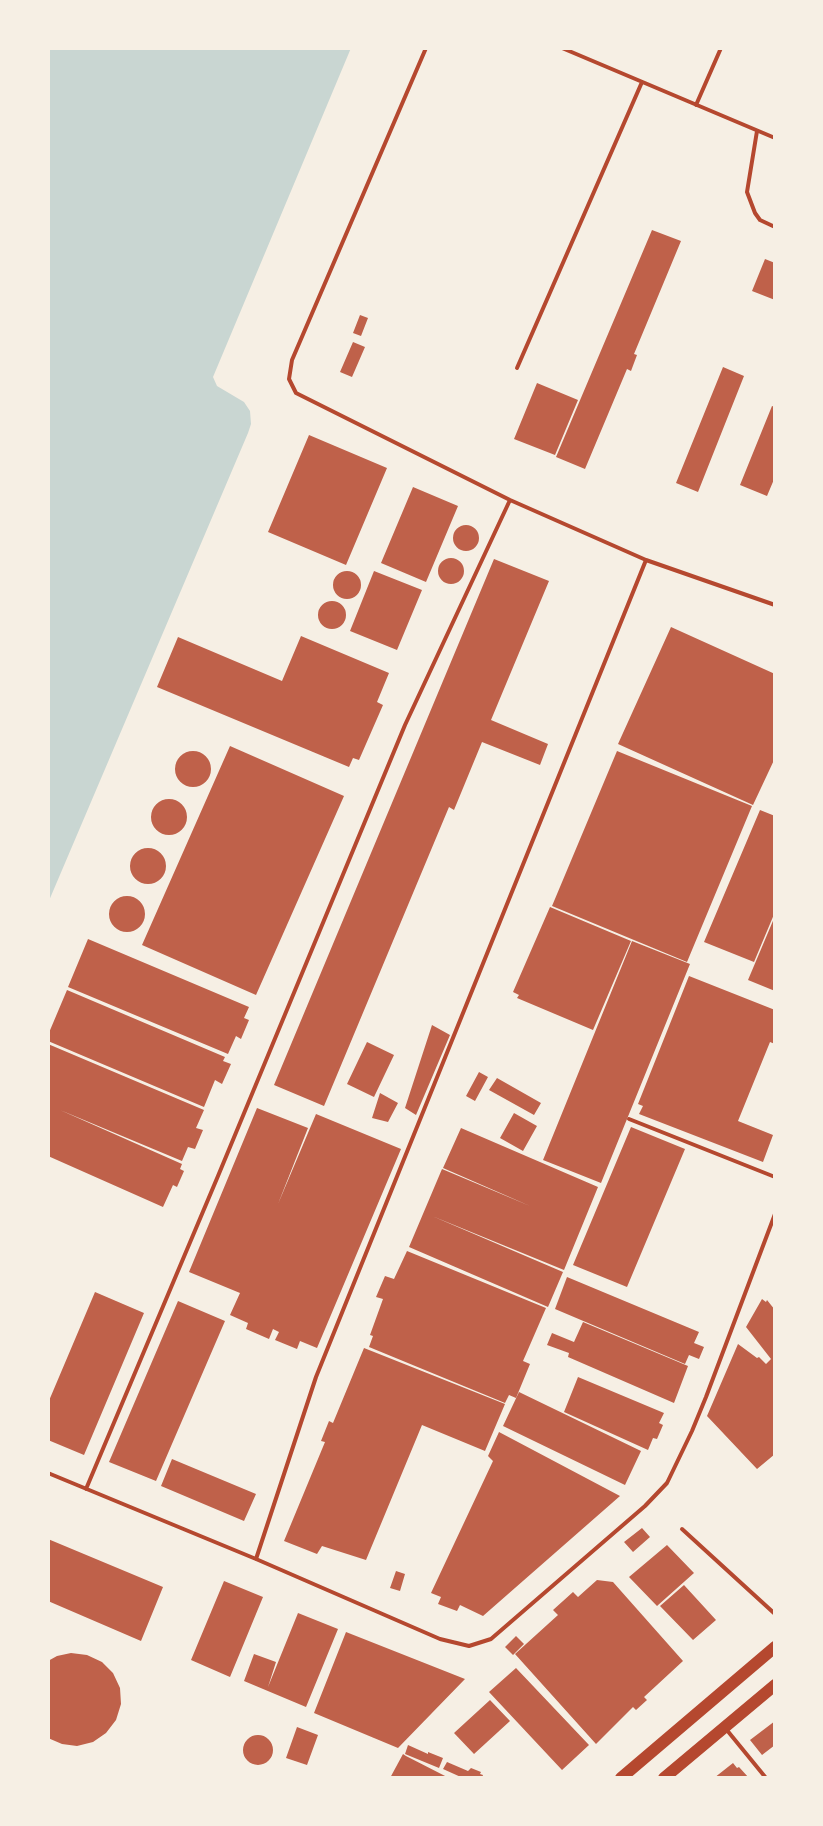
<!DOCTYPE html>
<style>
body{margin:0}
#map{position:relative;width:823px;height:1826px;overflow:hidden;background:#f6efe4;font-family:Cabin,sans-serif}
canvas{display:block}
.frame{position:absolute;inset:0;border:50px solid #f6efe4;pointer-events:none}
</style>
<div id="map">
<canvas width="823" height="1826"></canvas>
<div class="frame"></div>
</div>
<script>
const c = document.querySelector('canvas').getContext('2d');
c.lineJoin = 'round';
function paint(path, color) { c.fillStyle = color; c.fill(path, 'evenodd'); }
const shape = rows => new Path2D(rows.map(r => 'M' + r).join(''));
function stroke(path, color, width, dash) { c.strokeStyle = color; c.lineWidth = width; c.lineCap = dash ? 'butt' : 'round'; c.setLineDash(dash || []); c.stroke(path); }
const water = shape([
 [48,48,351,48,213,377,217,386,244,402,250,411,251,424,248,433,48,903]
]);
const building = shape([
 [652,230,681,241,634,354,637,355,631,371,627,369,585,469,556,457],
 [765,259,775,263,775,300,752,291],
 [360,315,368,318,361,336,353,333],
 [353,342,365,347,352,377,340,372],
 [723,367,744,376,698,492,676,483],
 [537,383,578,400,555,455,514,439],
 [772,406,775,407,775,477,767,496,740,485],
 [309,435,387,468,346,565,268,532],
 [413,487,458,506,426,582,381,563],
 '453 538a13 13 0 1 1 26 0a13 13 0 1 1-26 0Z',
 '438 571a13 13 0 1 1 26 0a13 13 0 1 1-26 0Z',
 [494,559,549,581,491,720,548,744,540,765,482,742,454,810,449,807,324,1106,274,1085],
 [374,571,422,590,397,650,350,631],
 '333 585a14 14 0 1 1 28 0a14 14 0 1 1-28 0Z',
 '318 615a14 14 0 1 1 28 0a14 14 0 1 1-28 0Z',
 [671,627,775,674,775,758,753,805,618,744],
 [301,636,389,673,377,702,383,705,359,760,353,758,349,767,157,687,178,637,282,681],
 [230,746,344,796,256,995,142,945],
 [617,751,752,806,687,962,552,906],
 '175 769a18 18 0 1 1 36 0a18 18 0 1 1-36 0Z',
 '151 817a18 18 0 1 1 36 0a18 18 0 1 1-36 0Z',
 [760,810,775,816,775,912,754,962,704,942],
 '130 866a18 18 0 1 1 36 0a18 18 0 1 1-36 0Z',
 '109 914a18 18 0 1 1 36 0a18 18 0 1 1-36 0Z',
 [550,907,631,941,593,1030,517,998,519,995,513,992],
 [775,916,775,991,748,980],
 [88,939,249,1007,244,1018,249,1020,241,1039,236,1036,228,1054,68,987],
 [632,941,690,964,601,1183,543,1160],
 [689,976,775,1010,775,1044,770,1042,738,1121,773,1135,763,1162,639,1114,643,1106,638,1104],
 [67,990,225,1057,223,1061,231,1064,222,1084,215,1080,204,1107,48,1041,48,1035],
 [432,1025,450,1035,416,1115,405,1108],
 [367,1042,394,1055,374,1097,347,1084],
 [48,1044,204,1110,196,1128,203,1130,195,1149,188,1147,182,1161,60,1110,182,1164,180,1169,184,1171,177,1187,173,1185,163,1207,48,1156],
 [479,1072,488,1077,475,1101,466,1096],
 [497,1078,541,1103,534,1115,489,1090],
 [380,1093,398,1103,388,1122,372,1118],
 [257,1108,308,1128,278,1204,316,1114,401,1149,317,1348,300,1341,297,1349,275,1340,279,1332,273,1329,269,1339,246,1329,248,1323,230,1315,240,1293,189,1272],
 [514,1113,537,1126,523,1151,500,1138],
 [631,1127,685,1149,627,1287,573,1265],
 [461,1128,598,1187,564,1270,432,1216,563,1272,548,1307,409,1247,442,1169,530,1206,443,1168],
 [407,1251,546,1308,523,1361,530,1364,516,1398,509,1395,505,1403,369,1347,373,1336,370,1335,383,1299,376,1297,385,1276,394,1279],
 [567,1277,699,1332,694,1343,704,1347,699,1359,689,1355,685,1364,555,1309],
 [95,1292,144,1313,84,1455,48,1440,48,1403],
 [762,1299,766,1302,767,1300,775,1310,775,1454,757,1469,707,1416,738,1344,757,1358,759,1357,766,1364,771,1359,746,1327],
 [178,1301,225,1321,156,1481,109,1462],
 [583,1322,688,1366,674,1403,568,1357,569,1353,547,1345,552,1333,574,1342],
 [364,1348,505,1404,485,1451,422,1425,366,1560,322,1546,317,1554,284,1541,325,1442,321,1441,329,1421,333,1423],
 [578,1377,664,1413,659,1423,663,1425,657,1439,653,1438,648,1450,564,1412],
 [519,1392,641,1451,625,1485,503,1426],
 [499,1432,620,1496,483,1616,460,1605,457,1611,438,1604,441,1597,431,1593,493,1461,488,1456],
 [172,1459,256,1494,244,1521,161,1486],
 [642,1528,650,1537,633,1552,624,1542],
 [48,1539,163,1587,141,1641,48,1601],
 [667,1545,694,1573,657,1606,629,1577],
 [396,1571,405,1574,400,1591,390,1588],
 [597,1580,613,1582,683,1661,644,1697,647,1700,636,1710,633,1707,596,1744,515,1654,558,1615,553,1610,573,1592,578,1597],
 [224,1581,263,1597,230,1677,191,1660],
 [684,1585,716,1620,693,1640,660,1606],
 [298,1613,338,1629,306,1707,244,1681,254,1654,276,1662,268,1687],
 [346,1632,465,1679,398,1748,314,1713],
 [516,1636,524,1644,513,1655,505,1647],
 [71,1653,87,1655,102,1662,113,1673,120,1688,121,1704,116,1720,106,1733,93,1742,77,1746,62,1744,48,1738,48,1661,57,1656],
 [516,1668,589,1745,562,1770,489,1692],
 [490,1700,510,1721,474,1754,454,1733],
 [775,1721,775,1745,762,1755,750,1740],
 [297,1727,318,1735,307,1765,286,1758],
 '243 1750a15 15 0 1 1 30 0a15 15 0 1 1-30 0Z',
 [408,1745,428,1754,428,1752,443,1758,439,1768,405,1754],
 [403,1754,406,1756,449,1778,390,1778],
 [447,1762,468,1771,471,1768,481,1772,480,1774,483,1775,482,1778,463,1778,443,1769],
 [733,1763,737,1768,739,1767,749,1778,714,1778]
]);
const service = shape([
 [426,48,292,360,289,379,296,393,510,500,646,560,775,605],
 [562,48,775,138],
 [696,105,721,48],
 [757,131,747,192,755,213,760,220,775,227],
 [517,368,642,82],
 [629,1119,775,1177],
 [48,1473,256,1559,440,1639,469,1646,491,1639,645,1506,667,1483,692,1431,706,1397,775,1214],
 [86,1489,218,1176,405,725,510,500],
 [682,1529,775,1614],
 [256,1559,316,1377,646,560],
 [726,1729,766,1778]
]);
const trunk = shape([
 [621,1778,775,1647],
 [664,1778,775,1685]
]);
paint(water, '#c9d6d2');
paint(building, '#bf614a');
stroke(service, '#b5482f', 4);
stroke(trunk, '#b5482f', 12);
</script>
